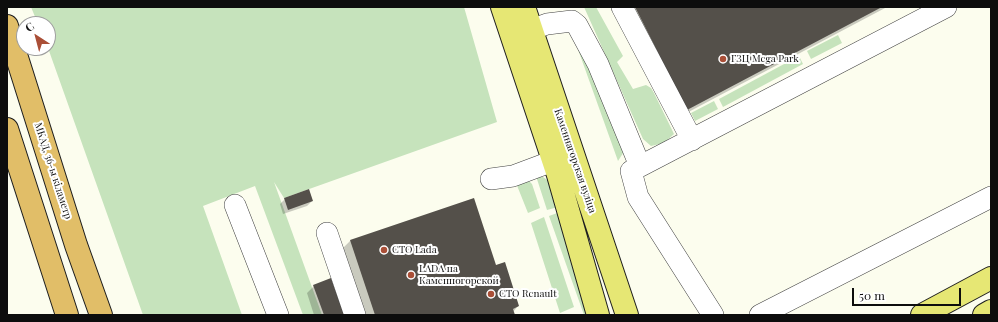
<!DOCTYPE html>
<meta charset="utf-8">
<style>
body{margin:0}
#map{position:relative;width:998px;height:322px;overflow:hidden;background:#fcfdee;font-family:"Playfair Display",serif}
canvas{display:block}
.frame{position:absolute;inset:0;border:8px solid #0d0d0d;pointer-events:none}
.north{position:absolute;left:16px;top:16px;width:40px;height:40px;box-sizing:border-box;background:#fff;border:1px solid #9e9e9e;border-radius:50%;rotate:324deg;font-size:11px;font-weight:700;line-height:16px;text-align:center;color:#0d0d0d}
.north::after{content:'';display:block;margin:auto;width:14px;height:18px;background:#aa4f37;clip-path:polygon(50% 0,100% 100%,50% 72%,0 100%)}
.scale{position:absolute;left:852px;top:288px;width:109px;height:18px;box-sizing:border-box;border:2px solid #0d0d0d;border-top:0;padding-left:5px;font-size:12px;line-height:14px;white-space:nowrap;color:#0d0d0d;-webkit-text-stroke:3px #fff;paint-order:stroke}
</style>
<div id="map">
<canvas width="998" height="322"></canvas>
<div class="frame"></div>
<div class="north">С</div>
<div class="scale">50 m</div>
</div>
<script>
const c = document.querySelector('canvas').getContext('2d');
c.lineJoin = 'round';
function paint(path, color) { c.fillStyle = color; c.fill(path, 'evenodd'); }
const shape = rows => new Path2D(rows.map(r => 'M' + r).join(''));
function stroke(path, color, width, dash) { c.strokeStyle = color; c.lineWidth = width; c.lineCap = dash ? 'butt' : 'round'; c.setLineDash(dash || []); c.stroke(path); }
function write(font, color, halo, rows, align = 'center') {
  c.font = font + ' "Playfair Display",serif'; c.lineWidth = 4; c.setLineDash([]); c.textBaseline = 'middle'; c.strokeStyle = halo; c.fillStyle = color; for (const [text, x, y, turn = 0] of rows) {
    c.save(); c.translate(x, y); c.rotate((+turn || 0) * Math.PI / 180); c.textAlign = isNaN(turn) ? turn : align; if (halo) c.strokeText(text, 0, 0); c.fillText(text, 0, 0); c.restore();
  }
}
const green = shape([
 [31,7,464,7,497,122,284,198,274,182,322,315,303,315,255,186,203,206,242,315,143,315,48,48,48,24,38,24],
 [584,7,596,7,623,56,617,62,633,89,646,85,651,88,654,93,674,134,664,143,651,146,643,139],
 [570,27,574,31,625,150,618,161],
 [838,35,842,43,811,59,807,51],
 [799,56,803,64,723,107,719,99],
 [714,101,718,109,695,121,691,113],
 [536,176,543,177,550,182,558,207,547,210],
 [529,181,532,184,540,208,528,213,516,183],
 [560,212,588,315,584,315,549,216],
 [544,217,574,307,560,313,531,223]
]);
const shadow = shape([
 [624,7,887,7,679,117],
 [285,199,312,201,307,206,283,214,280,204],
 [350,241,495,266,518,306,513,312,514,315,365,315,343,248],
 [314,286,343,315,314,315,307,293]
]);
const building = shape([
 [635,7,882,7,687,110],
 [309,189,313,201,288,210,284,198],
 [474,198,496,265,505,262,519,306,513,309,515,315,375,315,350,240],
 [331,278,344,315,324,315,313,285]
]);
const minor = shape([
 [622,7,692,140],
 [514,36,547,24,572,21,577,25,598,64,640,166],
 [491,179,513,176,569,155],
 [235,205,278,315],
 [327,233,355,315],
 [713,315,638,197,631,171,946,7],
 [760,315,991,197]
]);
const major = shape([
 [502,7,558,175,598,315],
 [524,7,627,315],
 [922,315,991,278],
 [984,315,991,311]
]);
const highway = shape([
 [7,26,76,245,101,315],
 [7,129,67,315]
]);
const markers = [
 [723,59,4,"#aa4f37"],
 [384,250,4,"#aa4f37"],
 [411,275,4,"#aa4f37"],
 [491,294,4,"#aa4f37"]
];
const poiNames = [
 ["ГЗЦ Mega Park",731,59],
 ["СТО Lada",392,250],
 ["LADA на",419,269],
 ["Каменногорской",419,281],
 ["СТО Renault",499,294]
];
const streetNames = [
 ["Каменнагорская вуліца",575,161,71],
 ["МКАД, 36-ы кіламетр",53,171,72]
];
paint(green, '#c6e3bc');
paint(shadow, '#0003');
paint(building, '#54504a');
stroke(minor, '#404040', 22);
stroke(major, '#1e1e1e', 24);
stroke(highway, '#1e1e1e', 24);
stroke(minor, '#fff', 21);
stroke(major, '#e6e774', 22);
stroke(highway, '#e1be68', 22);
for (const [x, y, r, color] of markers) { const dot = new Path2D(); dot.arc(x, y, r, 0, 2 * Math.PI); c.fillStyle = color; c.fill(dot); stroke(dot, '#fff', 1.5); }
write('10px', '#0d0d0d', '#fff', poiNames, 'left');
write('10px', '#0d0d0d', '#fff', streetNames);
</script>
